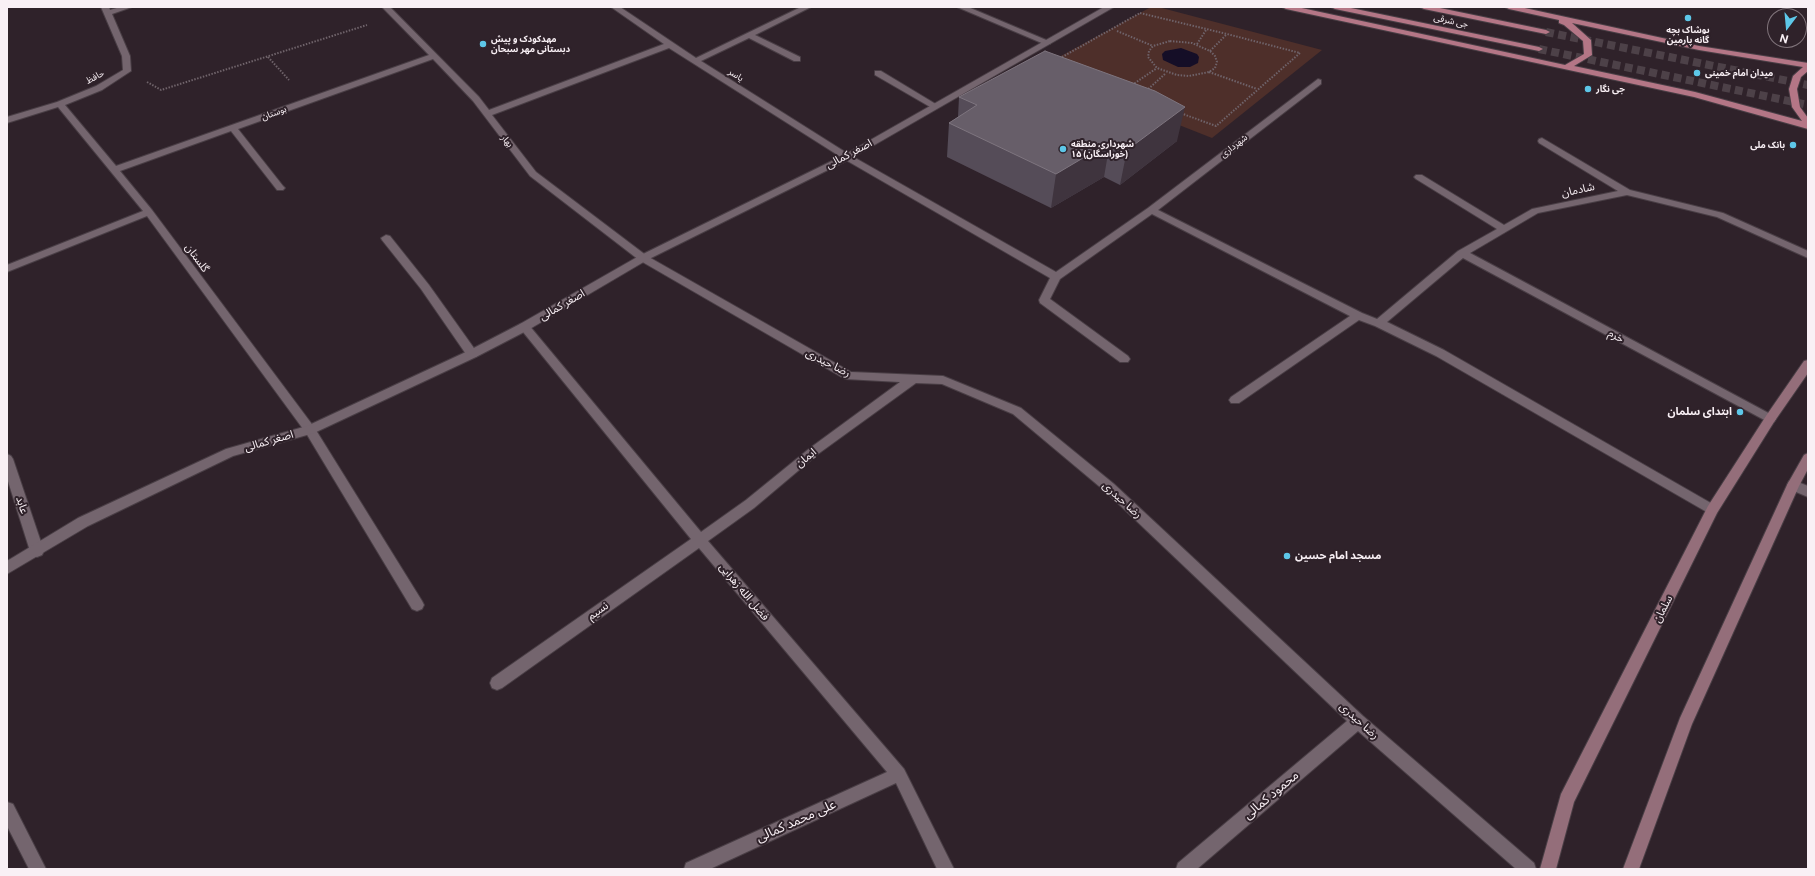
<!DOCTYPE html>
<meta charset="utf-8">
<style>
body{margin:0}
#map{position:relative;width:1815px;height:876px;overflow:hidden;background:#2f222a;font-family:"Public Sans",sans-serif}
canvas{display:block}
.frame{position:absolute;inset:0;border:8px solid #f9f0f5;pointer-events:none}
.north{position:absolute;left:1767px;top:8px;width:40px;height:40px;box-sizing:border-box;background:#2f222a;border:1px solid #80747b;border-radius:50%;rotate:196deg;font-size:11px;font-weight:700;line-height:16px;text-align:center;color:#f9f0f5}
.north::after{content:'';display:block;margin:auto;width:14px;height:18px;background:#5dc7e8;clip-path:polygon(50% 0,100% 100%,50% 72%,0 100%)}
</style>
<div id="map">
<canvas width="1815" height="876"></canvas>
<div class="frame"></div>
<div class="north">N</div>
</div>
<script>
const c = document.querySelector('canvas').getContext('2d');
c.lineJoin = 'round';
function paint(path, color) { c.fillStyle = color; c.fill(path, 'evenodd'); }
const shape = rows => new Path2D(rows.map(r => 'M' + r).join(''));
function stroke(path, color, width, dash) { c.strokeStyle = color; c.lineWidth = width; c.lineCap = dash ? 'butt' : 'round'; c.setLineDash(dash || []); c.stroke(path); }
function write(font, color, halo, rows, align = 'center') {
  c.font = font + ' "Public Sans","Noto Sans Arabic",sans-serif'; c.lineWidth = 4; c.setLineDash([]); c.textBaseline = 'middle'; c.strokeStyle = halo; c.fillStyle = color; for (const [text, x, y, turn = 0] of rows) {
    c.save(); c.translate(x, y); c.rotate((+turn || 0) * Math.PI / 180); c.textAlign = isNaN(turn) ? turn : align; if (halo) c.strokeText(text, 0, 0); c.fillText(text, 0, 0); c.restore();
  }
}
const green = shape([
 [1151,7,1158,7,1322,50,1212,138,1037,69]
]);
const water = shape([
 [1181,48,1197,54,1199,57,1198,63,1190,67,1178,67,1163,60,1162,54,1165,51]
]);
const primaryTunnel = shape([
 [1546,32,1808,85],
 [1539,49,1808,105]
]);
const path = shape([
 [1140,13,1227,34,1300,53,1216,126,1048,65,1140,13],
 [1117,31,1153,46],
 [1170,41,1192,43,1210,51,1215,56,1217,62,1215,68,1209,72,1189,76,1177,75,1157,68,1148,57,1149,51,1153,46,1170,41],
 [1197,44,1206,30],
 [1210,51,1227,34],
 [268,57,289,80],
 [1209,72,1257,89],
 [147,82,161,90,367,25],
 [1132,85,1157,68],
 [1146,91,1166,73]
]);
const minor = shape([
 [101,7,109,7,110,10,120,7,132,7,112,14,130,56,131,71,102,90,65,105,116,166,429,55,382,7,390,7,479,97,489,110,664,44,611,7,620,7,696,58,801,7,811,7,755,35,800,57,800,61,794,61,749,38,701,61,850,155,1056,272,1148,208,1318,79,1321,80,1321,84,1158,210,1362,313,1377,319,1458,251,1497,229,1416,179,1414,177,1416,175,1422,175,1504,225,1532,209,1618,191,1539,143,1538,141,1539,139,1542,138,1630,190,1723,213,1808,251,1808,258,1717,217,1627,195,1538,213,1470,253,1774,416,1776,419,1774,422,1770,423,1463,258,1387,322,1444,350,1716,506,1718,510,1716,514,1712,515,1436,356,1375,326,1359,320,1239,403,1231,403,1229,400,1231,397,1350,316,1152,214,1060,279,1050,299,1128,356,1130,359,1128,362,1120,362,1040,303,1039,300,1050,278,844,159,669,48,492,115,536,172,647,256,851,372,943,376,1021,408,1114,484,1363,716,1534,863,1536,869,1516,869,1358,731,1197,869,1176,869,1178,863,1347,721,1106,492,1013,414,942,384,916,383,818,454,754,508,708,541,904,769,954,869,937,869,896,783,710,869,684,869,686,863,887,772,699,548,502,688,497,690,492,688,490,683,492,678,691,539,519,327,520,324,524,323,528,324,701,532,746,500,810,448,900,382,845,379,639,260,530,176,473,101,433,59,238,129,283,186,285,188,283,190,277,190,231,131,120,171,152,210,314,427,422,601,424,605,422,609,417,611,412,609,306,433,147,216,7,272,7,265,143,211,58,107,7,123,7,117,57,102,96,86,123,70,122,56,101,7],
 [957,7,968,7,1051,42,1050,44,1044,44,957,7],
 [875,71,881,71,939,106,935,109,932,108,875,75,875,71],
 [386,235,390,236,429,285,476,351,478,354,476,357,468,357,421,289,382,240,381,238,386,235],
 [7,454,11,456,13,459,44,551,42,555,37,557,32,555,30,551,7,478,7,454],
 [1793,480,1808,486,1808,497,1789,489,1787,485,1789,481,1793,480],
 [7,802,13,804,46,869,29,869,7,826,7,802]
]);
const tertiary = shape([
 [1104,7,1114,7,850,159,647,260,528,330,476,357,314,433,233,456,88,526,7,574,7,561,78,518,226,449,307,426,468,351,520,324,639,256,844,155,1104,7]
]);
const secondary = shape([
 [1808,360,1808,373,1774,422,1717,513,1574,802,1556,869,1540,869,1561,794,1708,506,1766,416,1804,361,1808,360],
 [1808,453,1808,469,1799,486,1692,724,1639,869,1623,869,1680,718,1787,485,1804,455,1808,453]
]);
const primary = shape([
 [1282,7,1297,7,1565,65,1584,54,1583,41,1564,25,1559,23,1559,20,1509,9,1505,7,1520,7,1699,46,1808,63,1808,71,1801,77,1797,89,1800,107,1808,118,1808,129,1694,97,1286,9,1282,7],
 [1572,23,1699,50,1803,67,1793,76,1789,89,1792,107,1802,121,1695,92,1574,66,1592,55,1591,40,1572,23],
 [1331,7,1346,7,1539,47,1543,49,1539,51,1335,9,1331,7],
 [1420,7,1435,7,1546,30,1550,32,1546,34,1424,9,1420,7]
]);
const wall = shape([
 [959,97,1177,141,1120,185,1104,177,1051,208,947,157,949,123,958,117]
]);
const shadedWall = shape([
 [1185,107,1177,141,1120,185,1127,150],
 [1110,142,1104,177,1051,208,1056,174]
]);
const building = shape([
 [1045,51,1155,91,1185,107,1127,150,1110,142,1056,174,949,123,977,105,959,97,1045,51]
]);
const markers = [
 [1688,18,4,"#5dc7e8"],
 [483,44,4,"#5dc7e8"],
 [1697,73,4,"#5dc7e8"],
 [1588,89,4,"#5dc7e8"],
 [1793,145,4,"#5dc7e8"],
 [1063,149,4,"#5dc7e8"],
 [1740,412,4,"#5dc7e8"],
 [1287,556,4,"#5dc7e8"]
];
const farStreetnames = [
 ["جی شرقی",1451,21,12],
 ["یاسر",736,75,32],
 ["حافظ",95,77,-28],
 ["بوستان",274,113,-20],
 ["بهار",507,141,52],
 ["شهرداری",1234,146,-38]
];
const farPoinames = [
 ["پوشاک بچه",1688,30,"center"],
 ["گانه پارمین",1688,40,"center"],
 ["مهدکودک و پیش",491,39],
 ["دبستانی مهر سبحان",491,49],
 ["میدان امام خمینی",1705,73],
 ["جی نگار",1596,89],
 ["شهرداری منطقه",1071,144],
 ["۱۵ (خوراسگان)",1071,154],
 ["بانک ملی",1785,145,"right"]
];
const streetNames = [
 ["اصغر کمالی",849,154,-28],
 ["شادمان",1578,190,-12],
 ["گلستان",197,258,54],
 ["اصغر کمالی",562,305,-30],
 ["خرم",1616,336,28],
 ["رضا حیدری",828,363,27],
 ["اصغر کمالی",269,441,-16],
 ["ایمان",806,458,-39],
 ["رضا حیدری",1122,500,42],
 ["عابد",22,505,72],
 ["فضل الله زهرایی",744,592,50],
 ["سلمان",1663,609,-63],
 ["نسیم",598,611,-35],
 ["رضا حیدری",1359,721,42]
];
const poiNames = [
 ["ابتدای سلمان",1732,412],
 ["مسجد امام حسین",1295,556,"left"]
];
const nearStreetnames = [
 ["محمود کمالی",1271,795,-40],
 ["علی محمد کمالی",796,821,-24]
];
paint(green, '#4e2f2a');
paint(water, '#150e27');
stroke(primaryTunnel, '#4d4148', 8, [8, 4.5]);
stroke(minor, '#493e45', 2);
stroke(tertiary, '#493e45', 2);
stroke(secondary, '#493e45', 2);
stroke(primary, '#493e45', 2);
stroke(path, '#6f636a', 2, [1.5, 1.5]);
paint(minor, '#74656e');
paint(tertiary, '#74656e');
paint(secondary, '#946e7a');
paint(primary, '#b47686');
paint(wall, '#554c58');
paint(shadedWall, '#3f343e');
paint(building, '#675e69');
stroke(building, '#7e757f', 1);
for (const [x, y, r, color] of markers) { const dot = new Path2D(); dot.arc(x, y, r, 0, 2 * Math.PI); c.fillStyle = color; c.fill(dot); stroke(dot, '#2f222a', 1.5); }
write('9px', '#f9f0f5', '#2f222a', farStreetnames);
write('bold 9px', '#f9f0f5', '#2f222a', farPoinames, 'left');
write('11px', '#f9f0f5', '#2f222a', streetNames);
write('bold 11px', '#f9f0f5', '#2f222a', poiNames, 'right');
write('13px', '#f9f0f5', '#2f222a', nearStreetnames);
</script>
